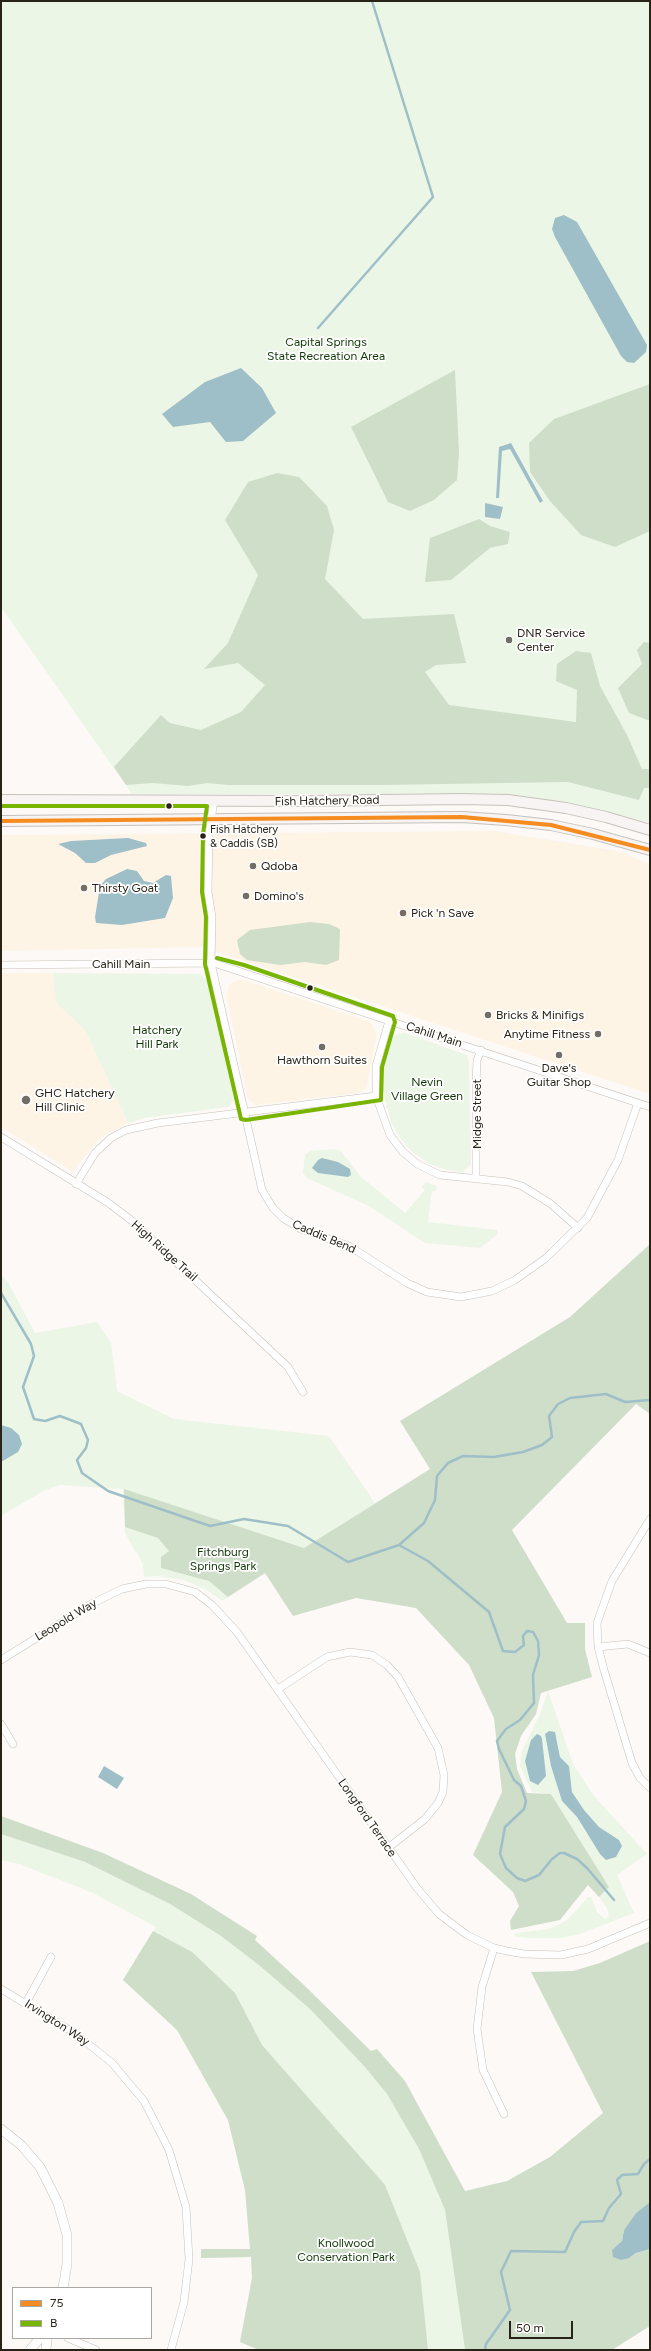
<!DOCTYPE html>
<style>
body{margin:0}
#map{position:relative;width:651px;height:2351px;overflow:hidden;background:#fcf9f6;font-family:Figtree,sans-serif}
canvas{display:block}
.frame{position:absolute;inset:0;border:2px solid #282217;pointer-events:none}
.legend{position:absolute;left:12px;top:2287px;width:140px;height:52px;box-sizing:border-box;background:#fff;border:1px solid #a9a7a2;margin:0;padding:5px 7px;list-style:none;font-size:12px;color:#282217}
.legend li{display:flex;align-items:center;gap:8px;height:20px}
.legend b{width:20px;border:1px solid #a9a7a2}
.scale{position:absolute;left:509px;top:2321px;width:64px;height:18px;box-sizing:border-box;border:2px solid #282217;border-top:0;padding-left:5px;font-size:12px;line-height:14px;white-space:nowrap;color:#282217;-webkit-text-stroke:3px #fff;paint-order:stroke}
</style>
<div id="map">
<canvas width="651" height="2351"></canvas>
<div class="frame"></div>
<ul class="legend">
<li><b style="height:5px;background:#f68b1f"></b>75</li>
<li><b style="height:5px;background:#78b500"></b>B</li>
</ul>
<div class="scale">50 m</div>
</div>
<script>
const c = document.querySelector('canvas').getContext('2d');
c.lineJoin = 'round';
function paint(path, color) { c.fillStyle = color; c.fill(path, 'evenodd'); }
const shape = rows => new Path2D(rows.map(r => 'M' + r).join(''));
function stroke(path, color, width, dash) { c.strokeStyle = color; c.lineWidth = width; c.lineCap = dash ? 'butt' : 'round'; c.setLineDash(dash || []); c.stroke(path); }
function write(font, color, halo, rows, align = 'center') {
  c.font = font + ' Figtree,sans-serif'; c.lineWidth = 3.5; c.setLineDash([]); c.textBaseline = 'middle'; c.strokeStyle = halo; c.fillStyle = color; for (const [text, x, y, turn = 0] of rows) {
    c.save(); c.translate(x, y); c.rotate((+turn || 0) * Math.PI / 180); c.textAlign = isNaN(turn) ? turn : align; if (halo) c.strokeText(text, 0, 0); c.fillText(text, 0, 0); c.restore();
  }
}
const built = shape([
 [495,831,623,852,650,865,650,1094,202,947,1,951,1,835],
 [1,973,53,973,56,1003,85,1030,128,1123,105,1135,94,1144,73,1172,1,1127],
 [241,979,371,1022,377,1034,366,1089,358,1093,256,1105,248,1099,226,994,230,984]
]);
const green = shape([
 [1,1,650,1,650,823,572,804,515,796,482,794,132,794,1,607],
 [53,973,200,974,209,983,234,1100,228,1107,144,1118,128,1123,85,1030,56,1003],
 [405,1033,467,1055,469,1064,471,1164,462,1173,440,1168,428,1163,411,1151,400,1138,391,1122,381,1083,382,1069,391,1040,397,1034],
 [334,1149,341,1151,360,1176,405,1213,425,1190,422,1187,426,1182,437,1186,436,1191,432,1191,428,1222,497,1230,498,1234,480,1248,425,1243,369,1206,307,1178,303,1173,305,1155,310,1151],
 [1,1274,8,1282,35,1333,97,1322,111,1343,117,1391,174,1419,329,1436,375,1503,222,1601,207,1590,184,1580,156,1576,144,1577,143,1564,125,1533,123,1489,60,1485,45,1490,1,1516],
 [548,1691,573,1764,593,1795,647,1854,617,1875,634,1913,580,1934,561,1938,528,1938,514,1936,516,1933,549,1929,560,1924,567,1920,588,1897,591,1897,597,1912,605,1919,609,1916,607,1908,599,1897,609,1887,551,1794,532,1792,520,1766,521,1753,540,1714],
 [545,1734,557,1738,560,1757,569,1766,572,1792,584,1810,599,1827,619,1840,622,1846,616,1857,587,1834,577,1817,562,1801,551,1766],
 [1,1834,85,1862,170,1904,221,1936,260,1966,310,2009,364,2066,387,2094,419,2149,445,2210,465,2350,259,2350,240,2342,252,2278,251,2257,201,2258,201,2249,250,2249,245,2190,228,2120,177,2030,123,1980,156,1927,91,1892,19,1864,1,1860]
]);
const forest = shape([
 [455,370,459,453,457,480,434,500,410,511,388,502,351,427],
 [650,384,650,531,615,547,581,535,550,501,530,472,529,443,554,419],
 [277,473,299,477,327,506,334,530,325,579,363,619,454,614,466,663,436,665,425,672,449,705,576,722,577,690,556,681,557,664,576,651,591,653,600,686,627,735,642,769,650,769,650,788,644,788,639,800,568,782,383,785,228,785,207,783,188,786,153,783,126,785,114,767,161,715,170,723,201,730,241,712,265,685,238,663,204,669,228,643,258,575,225,520,248,482],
 [479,519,490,526,510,532,508,544,490,548,451,580,425,582,430,538],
 [644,642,650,643,650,721,629,713,618,688,642,664,637,650],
 [310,922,329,924,340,929,339,960,326,965,305,962,280,965,247,960,240,954,237,940,250,930],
 [650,1244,650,1414,636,1404,512,1530,567,1623,585,1623,585,1649,592,1677,541,1693,536,1714,521,1736,515,1754,517,1769,527,1793,551,1794,609,1887,599,1897,588,1885,560,1920,511,1930,510,1921,519,1906,513,1892,473,1855,502,1792,494,1718,469,1665,416,1608,356,1598,293,1616,265,1573,228,1597,209,1581,161,1568,161,1557,169,1551,158,1538,125,1527,124,1489,304,1548,430,1469,400,1421,570,1317],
 [1,1816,103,1853,191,1894,257,1936,255,1940,304,1985,371,2051,377,2049,405,2081,465,2191,507,2181,550,2157,603,2113,531,1972,573,1971,600,1963,650,1941,650,2202,636,2213,624,2230,622,2241,629,2258,636,2253,650,2249,650,2326,612,2350,465,2350,445,2210,419,2149,387,2094,364,2066,310,2009,260,1966,221,1936,170,1904,85,1862,1,1834],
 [153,1931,192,1952,235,1993,262,2045,385,2185,420,2272,428,2350,259,2350,240,2342,252,2278,251,2257,201,2258,201,2249,250,2249,245,2190,228,2120,177,2030,123,1980]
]);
const water = shape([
 [564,215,577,222,647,345,646,352,634,363,627,362,621,356,555,237,552,229,555,218],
 [241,368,262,388,276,413,243,441,226,442,210,422,173,427,162,414,205,382],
 [511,443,543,501,540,503,510,449,502,451,499,498,496,498,499,447],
 [485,503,503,507,500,519,485,517],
 [128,838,146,843,147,846,111,855,95,863,86,863,75,853,58,844,71,841],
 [127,869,137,871,144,881,153,883,166,875,171,876,173,898,165,918,122,925,96,923,95,917,100,886,106,879],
 [322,1158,338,1162,350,1169,351,1175,348,1177,318,1173,312,1168,318,1160],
 [1,1425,11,1428,19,1435,22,1444,18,1452,1,1462],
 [549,1731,555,1732,560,1757,569,1766,572,1792,584,1810,599,1827,619,1840,622,1846,616,1857,606,1860,600,1854,577,1817,562,1801,551,1766,545,1734],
 [537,1734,541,1736,542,1739,546,1776,538,1785,530,1781,525,1761,531,1740],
 [104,1766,124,1778,117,1789,98,1777],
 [650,2202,650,2249,636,2253,629,2258,621,2260,613,2257,612,2250,622,2241,624,2230,636,2213]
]);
const stream = shape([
 [318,328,433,197,372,1],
 [1,1293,31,1344,34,1356,23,1387,34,1419,45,1421,60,1416,81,1424,88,1440,86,1448,77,1460,82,1473,108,1491,210,1526,244,1519,288,1526,348,1562,399,1545,424,1523,435,1500,437,1476,448,1463,463,1456,494,1457,523,1452,542,1445,552,1437,549,1416,558,1404,570,1398,606,1394,625,1402,650,1400],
 [399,1545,428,1561,489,1612,503,1651,515,1652,524,1645,523,1636,527,1631,533,1632,538,1641,539,1655,533,1675,534,1703,520,1720,506,1729,497,1741,499,1749,514,1780,521,1786,526,1801,524,1809,505,1827,500,1854,506,1868,517,1878,525,1881,539,1875,552,1859,560,1853,564,1853,577,1859,587,1868,614,1900],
 [485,2350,486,2344,510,2310,501,2272,511,2251,565,2252,574,2232,581,2222,603,2221,609,2208,621,2194,617,2180,622,2175,638,2174,644,2164,650,2159]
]);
const minor = shape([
 [214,800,209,834,208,892,212,917,211,963,262,1190,273,1208,283,1218,301,1229,349,1246,407,1283,427,1292,461,1297,492,1291,515,1280,546,1258,587,1218,618,1160,638,1103],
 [1,965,214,963,650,1107],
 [389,1021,376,1066,376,1096,390,1135,403,1152,417,1164,440,1175,508,1182,522,1186,551,1204,578,1228],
 [1,1137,107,1202,131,1220,288,1367,303,1392],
 [476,1179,476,1085,477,1060,481,1050],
 [76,1184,95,1153,111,1138,126,1130,158,1123,376,1096],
 [650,1519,612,1581,597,1623,598,1647,604,1670,632,1763,640,1778,650,1788],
 [598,1647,628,1644,650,1653],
 [1,1660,91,1604,122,1589,146,1584,166,1584,195,1592,212,1605,237,1632,417,1888,439,1914,467,1935,494,1948,507,1951,524,1954,561,1955,588,1949,650,1923],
 [278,1689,327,1657,350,1652,372,1655,387,1665,398,1677,438,1748,444,1775,443,1792,438,1803,425,1819,388,1848],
 [1,1724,13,1744],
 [494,1948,482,1987,477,2029,483,2070,504,2114],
 [1,1989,76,2034,112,2063,144,2101,169,2150,186,2207,189,2259,184,2302,171,2350],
 [26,2003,51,1957],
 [68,2338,96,2350]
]);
const tertiary = shape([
 [1,2129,21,2145,40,2167,58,2203,67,2235,67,2264,63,2288],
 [30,2350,40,2338],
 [46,2350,47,2338]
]);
const secondary = shape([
 [1,800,305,801,461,799,508,800,566,808,606,817,650,830],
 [1,821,462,817,506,820,551,825,593,834,650,850]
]);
const bus1 = shape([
 [1,821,462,817,551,825,650,850]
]);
const bus2 = shape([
 [1,806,207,806,203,834,202,892,206,917,205,963],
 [205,964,241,1119,246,1120,381,1100,382,1067,395,1022,393,1016,244,965,217,958]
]);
const markers = [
 [509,640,4,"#726d65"],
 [169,806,3.5,"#282217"],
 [203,836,3.5,"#282217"],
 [253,866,4,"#726d65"],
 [84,888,4,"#726d65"],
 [246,896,4,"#726d65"],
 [403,913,4,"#726d65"],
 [310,988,3.5,"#282217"],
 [488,1015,4,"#726d65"],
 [598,1034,4,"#726d65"],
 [322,1047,4,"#726d65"],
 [559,1055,4,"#726d65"],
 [26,1100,5,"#726d65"]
];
const busNames = [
 ["Fish Hatchery",210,830],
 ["& Caddis (SB)",210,844]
];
const parkNames = [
 ["Capital Springs",326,342],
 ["State Recreation Area",326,356],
 ["Hatchery",157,1030],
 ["Hill Park",157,1044],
 ["Nevin",427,1082],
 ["Village Green",427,1096],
 ["Fitchburg",223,1552],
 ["Springs Park",223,1566],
 ["Knollwood",346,2243],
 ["Conservation Park",346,2257]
];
const poiNames = [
 ["DNR Service",517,633],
 ["Center",517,647],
 ["Qdoba",261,866],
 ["Thirsty Goat",92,888],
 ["Domino's",254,896],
 ["Pick 'n Save",411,913],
 ["Bricks & Minifigs",496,1015],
 ["Anytime Fitness",590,1034,"right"],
 ["Hawthorn Suites",322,1060,"center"],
 ["Dave's",559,1068,"center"],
 ["Guitar Shop",559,1082,"center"],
 ["GHC Hatchery",35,1093],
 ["Hill Clinic",35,1107]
];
const streetNames = [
 ["Fish Hatchery Road",327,801,-1],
 ["Cahill Main",121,964],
 ["Cahill Main",434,1035,18],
 ["Midge Street",477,1114,-90],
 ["Caddis Bend",324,1237,23],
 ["High Ridge Trail",164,1251,42],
 ["Leopold Way",66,1620,-31],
 ["Longford Terrace",367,1818,55],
 ["Irvington Way",57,2023,33]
];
paint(built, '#fdf4e6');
paint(green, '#ecf6e6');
paint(forest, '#cfdec9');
paint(water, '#9ebfc8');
stroke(stream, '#9ebfc8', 2.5);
stroke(minor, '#c6c1bb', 8);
stroke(tertiary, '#c6c1bb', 10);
stroke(secondary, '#c6c1bb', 12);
stroke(minor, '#fffefe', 7);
stroke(tertiary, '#fffefe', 9);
stroke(secondary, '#f7f4f3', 10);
stroke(bus1, '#f68b1f', 4);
stroke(bus2, '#78b500', 4);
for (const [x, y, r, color] of markers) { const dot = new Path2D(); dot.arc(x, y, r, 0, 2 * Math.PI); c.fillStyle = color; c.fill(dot); stroke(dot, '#fff', 1.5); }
write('11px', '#282217', '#fff', busNames, 'left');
write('12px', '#103606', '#fff', parkNames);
write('12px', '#282217', '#fff', poiNames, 'left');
write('12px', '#282217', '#fff', streetNames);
</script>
